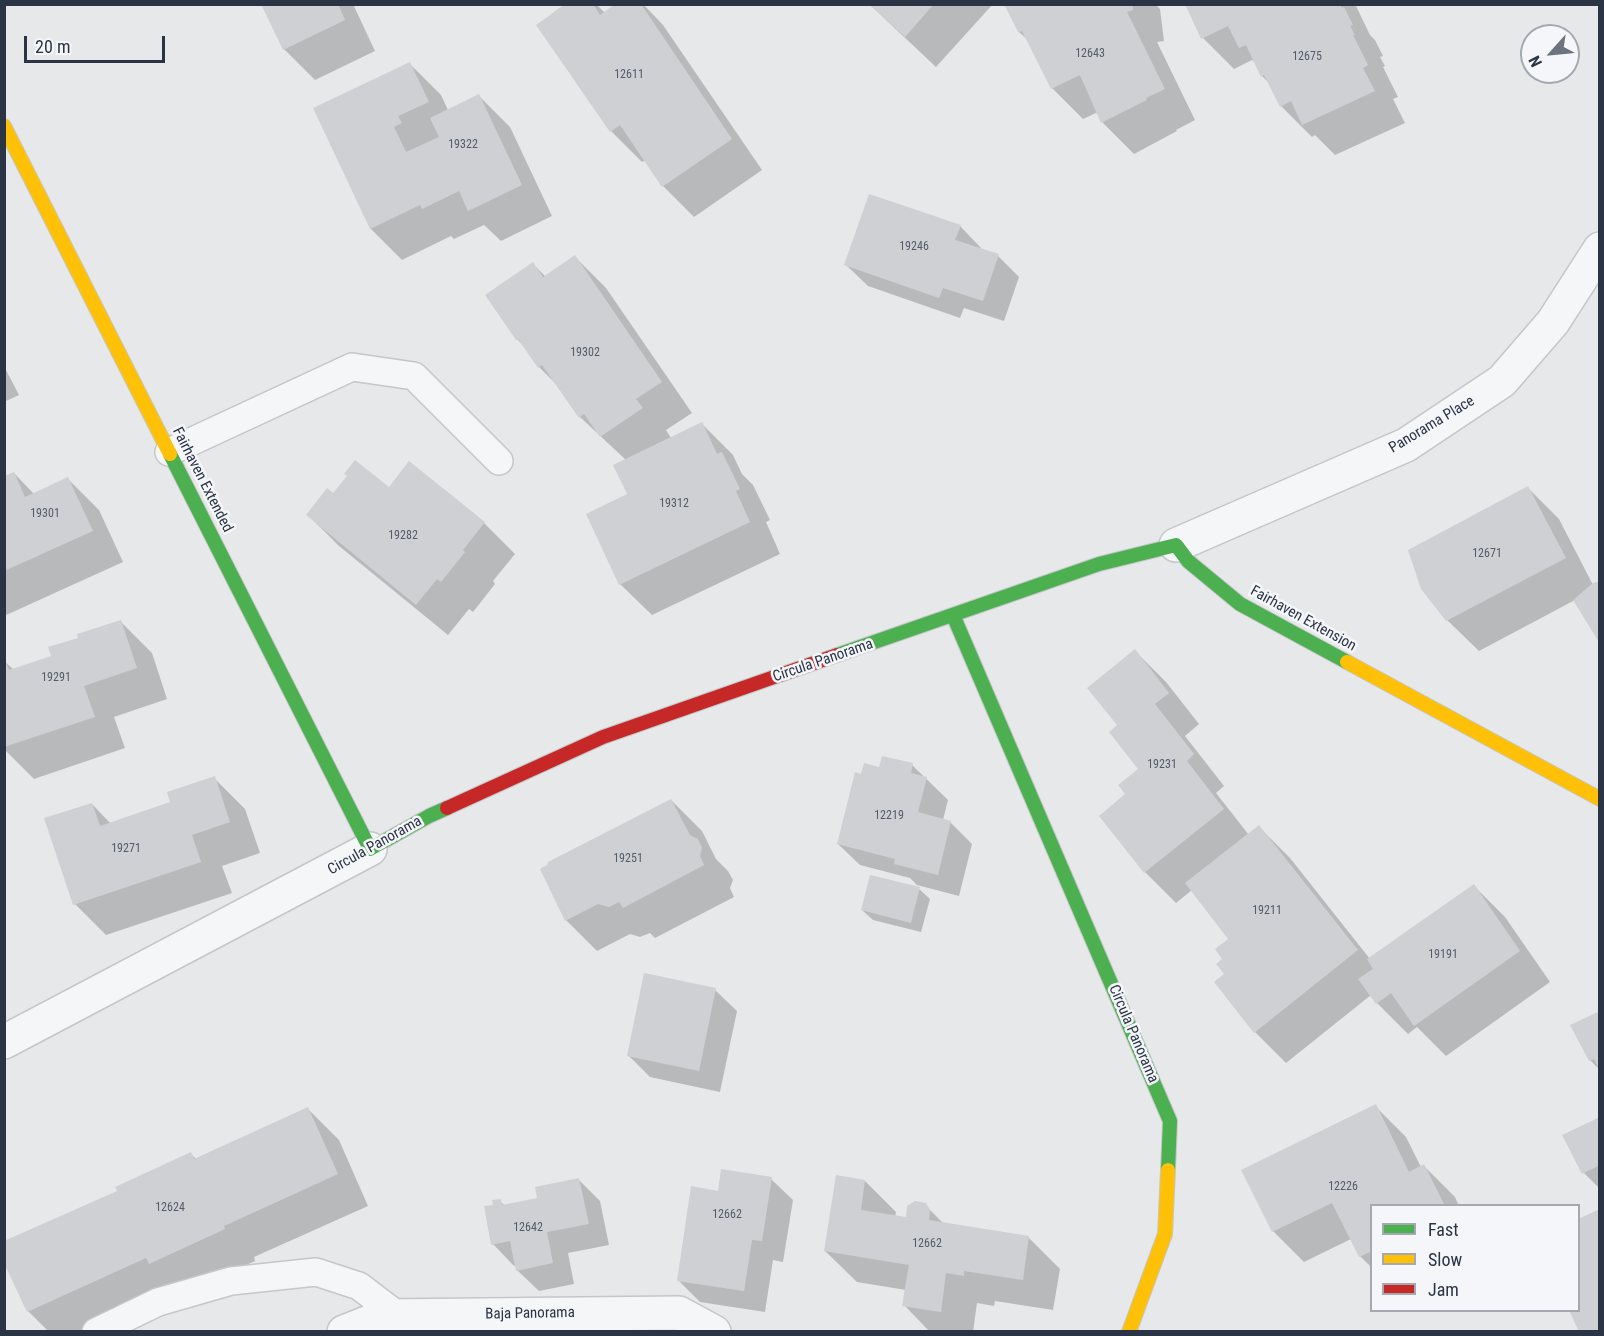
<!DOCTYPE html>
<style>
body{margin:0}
#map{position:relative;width:1604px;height:1336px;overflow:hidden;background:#e6e8ea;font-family:"Roboto Condensed",sans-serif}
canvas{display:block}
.frame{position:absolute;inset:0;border:6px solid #2b3445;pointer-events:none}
.legend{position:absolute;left:1370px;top:1204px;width:210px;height:108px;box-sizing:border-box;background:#f4f6f9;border:2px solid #a4a8b1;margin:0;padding:8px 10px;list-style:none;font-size:18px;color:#2b3445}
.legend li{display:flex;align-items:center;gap:12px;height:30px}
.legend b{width:30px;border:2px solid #a4a8b1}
.north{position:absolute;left:1520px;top:24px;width:60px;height:60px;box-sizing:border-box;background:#f4f6f9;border:2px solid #a4a8b1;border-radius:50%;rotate:243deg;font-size:16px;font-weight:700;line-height:24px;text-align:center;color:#2b3445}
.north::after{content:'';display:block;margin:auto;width:21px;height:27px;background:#6c737f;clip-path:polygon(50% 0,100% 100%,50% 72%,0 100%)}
.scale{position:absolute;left:24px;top:36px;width:141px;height:27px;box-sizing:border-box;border:3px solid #2b3445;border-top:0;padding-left:8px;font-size:18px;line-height:21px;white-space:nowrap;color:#2b3445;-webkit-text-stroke:4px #f4f6f9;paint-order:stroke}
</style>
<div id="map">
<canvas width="1604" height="1336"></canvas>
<div class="frame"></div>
<ul class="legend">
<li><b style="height:8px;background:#4caf50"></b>Fast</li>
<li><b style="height:8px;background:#ffc107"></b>Slow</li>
<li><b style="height:8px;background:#c62828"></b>Jam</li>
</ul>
<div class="north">N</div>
<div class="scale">20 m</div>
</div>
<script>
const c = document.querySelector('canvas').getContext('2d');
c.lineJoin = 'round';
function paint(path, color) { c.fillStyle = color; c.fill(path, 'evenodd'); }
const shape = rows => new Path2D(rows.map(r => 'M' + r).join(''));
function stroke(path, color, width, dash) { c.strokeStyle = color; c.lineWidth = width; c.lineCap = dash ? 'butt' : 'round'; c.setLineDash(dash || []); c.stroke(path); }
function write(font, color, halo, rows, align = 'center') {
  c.font = font + ' "Roboto Condensed",sans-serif'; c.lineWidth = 5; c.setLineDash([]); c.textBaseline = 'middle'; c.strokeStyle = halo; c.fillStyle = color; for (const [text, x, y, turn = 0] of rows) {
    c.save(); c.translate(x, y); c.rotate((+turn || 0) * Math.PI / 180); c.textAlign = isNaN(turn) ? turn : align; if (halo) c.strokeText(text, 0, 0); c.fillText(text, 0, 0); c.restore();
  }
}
const shadow = shape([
 [263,4,353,4,375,51,315,80,284,49],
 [568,4,596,4,605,13,617,4,643,4,663,25,762,170,694,217,663,186,646,160,642,162,611,131],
 [869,4,993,4,936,67],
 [1006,4,1155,4,1160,9,1164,41,1157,42,1195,120,1176,130,1177,131,1134,154,1103,123,1098,112,1083,119,1052,88,1028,40,1019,32],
 [1187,4,1355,4,1370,35,1375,40,1383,56,1380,57,1385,66,1383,67,1398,97,1393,99,1405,123,1335,155,1315,135,1312,137,1281,106,1270,84,1262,76,1257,64,1252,60,1234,69,1203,38],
 [410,64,441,95,448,110,479,96,510,127,552,216,501,241,484,225,454,239,451,236,402,260,371,229,315,109],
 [960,226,981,248,981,250,998,256,1019,277,1004,321,964,308,960,318,868,286,846,265],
 [575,257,606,288,692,413,666,430,671,438,702,424,733,455,742,474,753,485,770,520,766,522,780,554,652,615,620,584,629,495,626,460,580,417,561,389,539,367,526,349,517,339,533,264,546,277],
 [4,366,19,395,4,402],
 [14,473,34,494,68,479,99,510,123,562,4,616,4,477],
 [1528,488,1559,519,1593,585,1575,600,1479,651,1447,620,1423,589],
 [389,489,484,523,515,554,493,581,495,584,473,612,469,609,448,635,339,546,308,515,333,495],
 [121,622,152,653,167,699,114,717,125,748,34,779,4,749,4,661,14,670,53,657],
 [1135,651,1166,682,1199,724,1185,736,1224,786,1216,793,1249,835,1259,827,1290,858,1370,959,1474,886,1505,917,1550,982,1446,1056,1417,1027,1408,1034,1377,1003,1371,995,1286,1063,1255,1032,1226,974,1225,959,1230,939,1192,890,1176,903,1145,872,1128,795,1140,769,1119,726],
 [912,765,948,800,943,820,950,822,972,844,959,896,917,885,910,878,860,865,838,844,862,775,880,769],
 [214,778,245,809,260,853,222,866,232,893,106,935,75,904,92,804,111,824,172,803],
 [671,800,702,831,716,859,728,871,733,880,730,888,734,897,655,938,650,933,640,937,630,934,597,951,566,920],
 [919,889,930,899,921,932,873,920,862,910],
 [715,990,737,1011,720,1092,650,1077,628,1055],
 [1600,1012,1600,1070,1590,1060],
 [1375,1106,1406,1137,1421,1167,1424,1166,1455,1197,1459,1206,1372,1206,1372,1268,1360,1256,1351,1239,1304,1262,1273,1231],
 [308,1109,339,1140,368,1206,254,1257,255,1261,181,1294,176,1289,82,1332,49,1332,28,1311,191,1154,196,1159],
 [1600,1118,1600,1189,1584,1173,1564,1136],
 [771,1179,793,1200,783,1262,773,1260,765,1312,700,1302,678,1280,720,1193],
 [579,1180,600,1201,609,1245,568,1253,574,1284,539,1291,517,1270,516,1265,514,1266,493,1244,494,1206,500,1201,505,1206,539,1199],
 [865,1181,896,1212,895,1217,907,1219,925,1205,944,1224,1029,1238,1060,1269,1053,1310,995,1301,994,1306,977,1303,973,1332,930,1332,904,1305,906,1290,857,1282,825,1251]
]);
const building = shape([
 [261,4,338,4,345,20,283,50],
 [565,4,593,4,600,15,615,4,641,4,732,139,662,187,620,125,610,132,536,25],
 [869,4,934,4,905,37],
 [1004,4,1133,4,1133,10,1127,12,1165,89,1146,98,1147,100,1101,123,1080,75,1051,89,1022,31,1018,32],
 [1185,4,1340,4,1342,8,1344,7,1353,25,1350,26,1355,35,1353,35,1368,65,1363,68,1375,91,1302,125,1291,101,1280,107,1264,75,1261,77,1246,45,1239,48,1228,26,1201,39],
 [410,62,429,102,398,116,402,123,394,127,406,152,439,137,430,118,479,94,522,185,468,211,459,191,422,209,420,205,370,229,313,108],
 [869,194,961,225,955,240,999,254,983,301,943,288,939,298,844,265],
 [575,255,662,382,636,399,643,408,600,437,584,414,579,418,542,365,538,368,518,339,516,340,485,295,533,262,543,277],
 [702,422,717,454,722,452,740,489,736,491,750,522,619,585,586,514,627,494,613,465],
 [355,460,389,487,409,461,485,522,463,550,465,552,441,582,437,579,416,605,306,515,327,488,333,493,347,476,344,474],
 [14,472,25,497,68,477,93,531,4,571,4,476],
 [1528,486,1566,558,1446,621,1421,589,1408,550],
 [1600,581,1600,644,1573,600,1593,583],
 [121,620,137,668,84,686,95,717,4,747,4,658,9,670,51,656,48,647,78,638,77,634],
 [1135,649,1169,693,1155,704,1194,754,1187,761,1224,809,1144,873,1099,816,1125,794,1118,785,1138,769,1109,732,1117,725,1087,688],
 [882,756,913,763,911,773,927,777,918,812,951,821,938,875,894,864,895,859,837,844,855,772,861,774,864,763,879,767],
 [215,776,230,822,192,835,201,862,73,905,44,818,92,803,100,826,170,802,167,792],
 [671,799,690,835,698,839,702,848,700,856,704,865,623,908,619,902,609,907,598,904,565,921,540,869,547,865,548,862],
 [1259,825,1358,950,1254,1033,1214,982,1224,974,1216,964,1222,959,1215,949,1228,939,1185,883],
 [870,875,920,887,911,923,861,910],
 [1474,884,1520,951,1414,1026,1391,993,1376,1004,1358,979,1373,969,1367,959],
 [644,973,716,988,699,1071,627,1056],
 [1600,1011,1600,1071,1594,1059,1589,1061,1570,1025],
 [1376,1104,1409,1172,1424,1164,1445,1206,1372,1206,1372,1251,1359,1257,1332,1203,1272,1232,1241,1170],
 [308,1107,338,1174,224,1226,225,1229,149,1264,146,1258,27,1312,4,1263,4,1241,117,1191,115,1187,191,1152,194,1159],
 [1600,1117,1600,1165,1582,1174,1562,1135],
 [721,1169,772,1177,762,1241,752,1240,744,1291,677,1281,691,1186,718,1191],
 [836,1175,865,1180,861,1210,906,1217,907,1206,915,1201,926,1203,930,1210,929,1220,1029,1236,1023,1280,964,1271,964,1276,946,1273,941,1312,902,1306,909,1265,824,1251],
 [579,1178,589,1224,547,1232,553,1263,516,1271,510,1241,491,1245,484,1206,493,1205,492,1200,501,1199,502,1205,537,1198,535,1187],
 [1600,1209,1600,1332,1579,1332,1569,1310,1578,1310,1578,1219]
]);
const lane = shape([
 [169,452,352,367,414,376,499,461],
 [96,1332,158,1302,231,1281,316,1272,359,1286,397,1315]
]);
const street = shape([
 [1176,545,1406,445,1502,381,1553,322,1600,249],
 [4,1042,370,849],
 [344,1332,384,1316,679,1313,714,1332]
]);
const fast = shape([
 [170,454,370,849,429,816,447,808],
 [953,615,1170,1121,1168,1170],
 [837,655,1099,564,1176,545,1188,561,1240,604,1347,662]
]);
const slow = shape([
 [4,126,170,454],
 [1347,662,1600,799],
 [1129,1332,1165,1234,1168,1170]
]);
const jam = shape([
 [447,808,603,737,837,655]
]);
const numberNames = [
 ["12643",1090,54],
 ["12675",1307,57],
 ["12611",629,75],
 ["19322",463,145],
 ["19246",914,247],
 ["19302",585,353],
 ["19312",674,504],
 ["19301",45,514],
 ["19282",403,536],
 ["12671",1487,554],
 ["19291",56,678],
 ["19231",1162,765],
 ["12219",889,816],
 ["19271",126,849],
 ["19251",628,859],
 ["19211",1267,911],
 ["19191",1443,955],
 ["12226",1343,1187],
 ["12624",170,1208],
 ["12662",727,1215],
 ["12642",528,1228],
 ["12662",927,1244]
];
const streetNames = [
 ["Panorama Place",1432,425,-31],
 ["Fairhaven Extended",202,480,63],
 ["Fairhaven Extension",1303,619,29],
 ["Circula Panorama",823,661,-19],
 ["Circula Panorama",375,846,-29],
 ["Circula Panorama",1133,1034,67],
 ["Baja Panorama",530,1314,-1]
];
paint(shadow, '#0003');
paint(building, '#ced0d3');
stroke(lane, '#c4c6c8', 30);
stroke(street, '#c4c6c8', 36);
stroke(fast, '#c4c6c8', 16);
stroke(slow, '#c4c6c8', 16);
stroke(jam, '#c4c6c8', 16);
stroke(lane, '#f5f6f7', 27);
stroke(street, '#f5f6f7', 33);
stroke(fast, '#4caf50', 14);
stroke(slow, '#ffc107', 14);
stroke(jam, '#c62828', 14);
write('12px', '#545c69', null, numberNames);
write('15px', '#2b3445', '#f4f6f9', streetNames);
</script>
